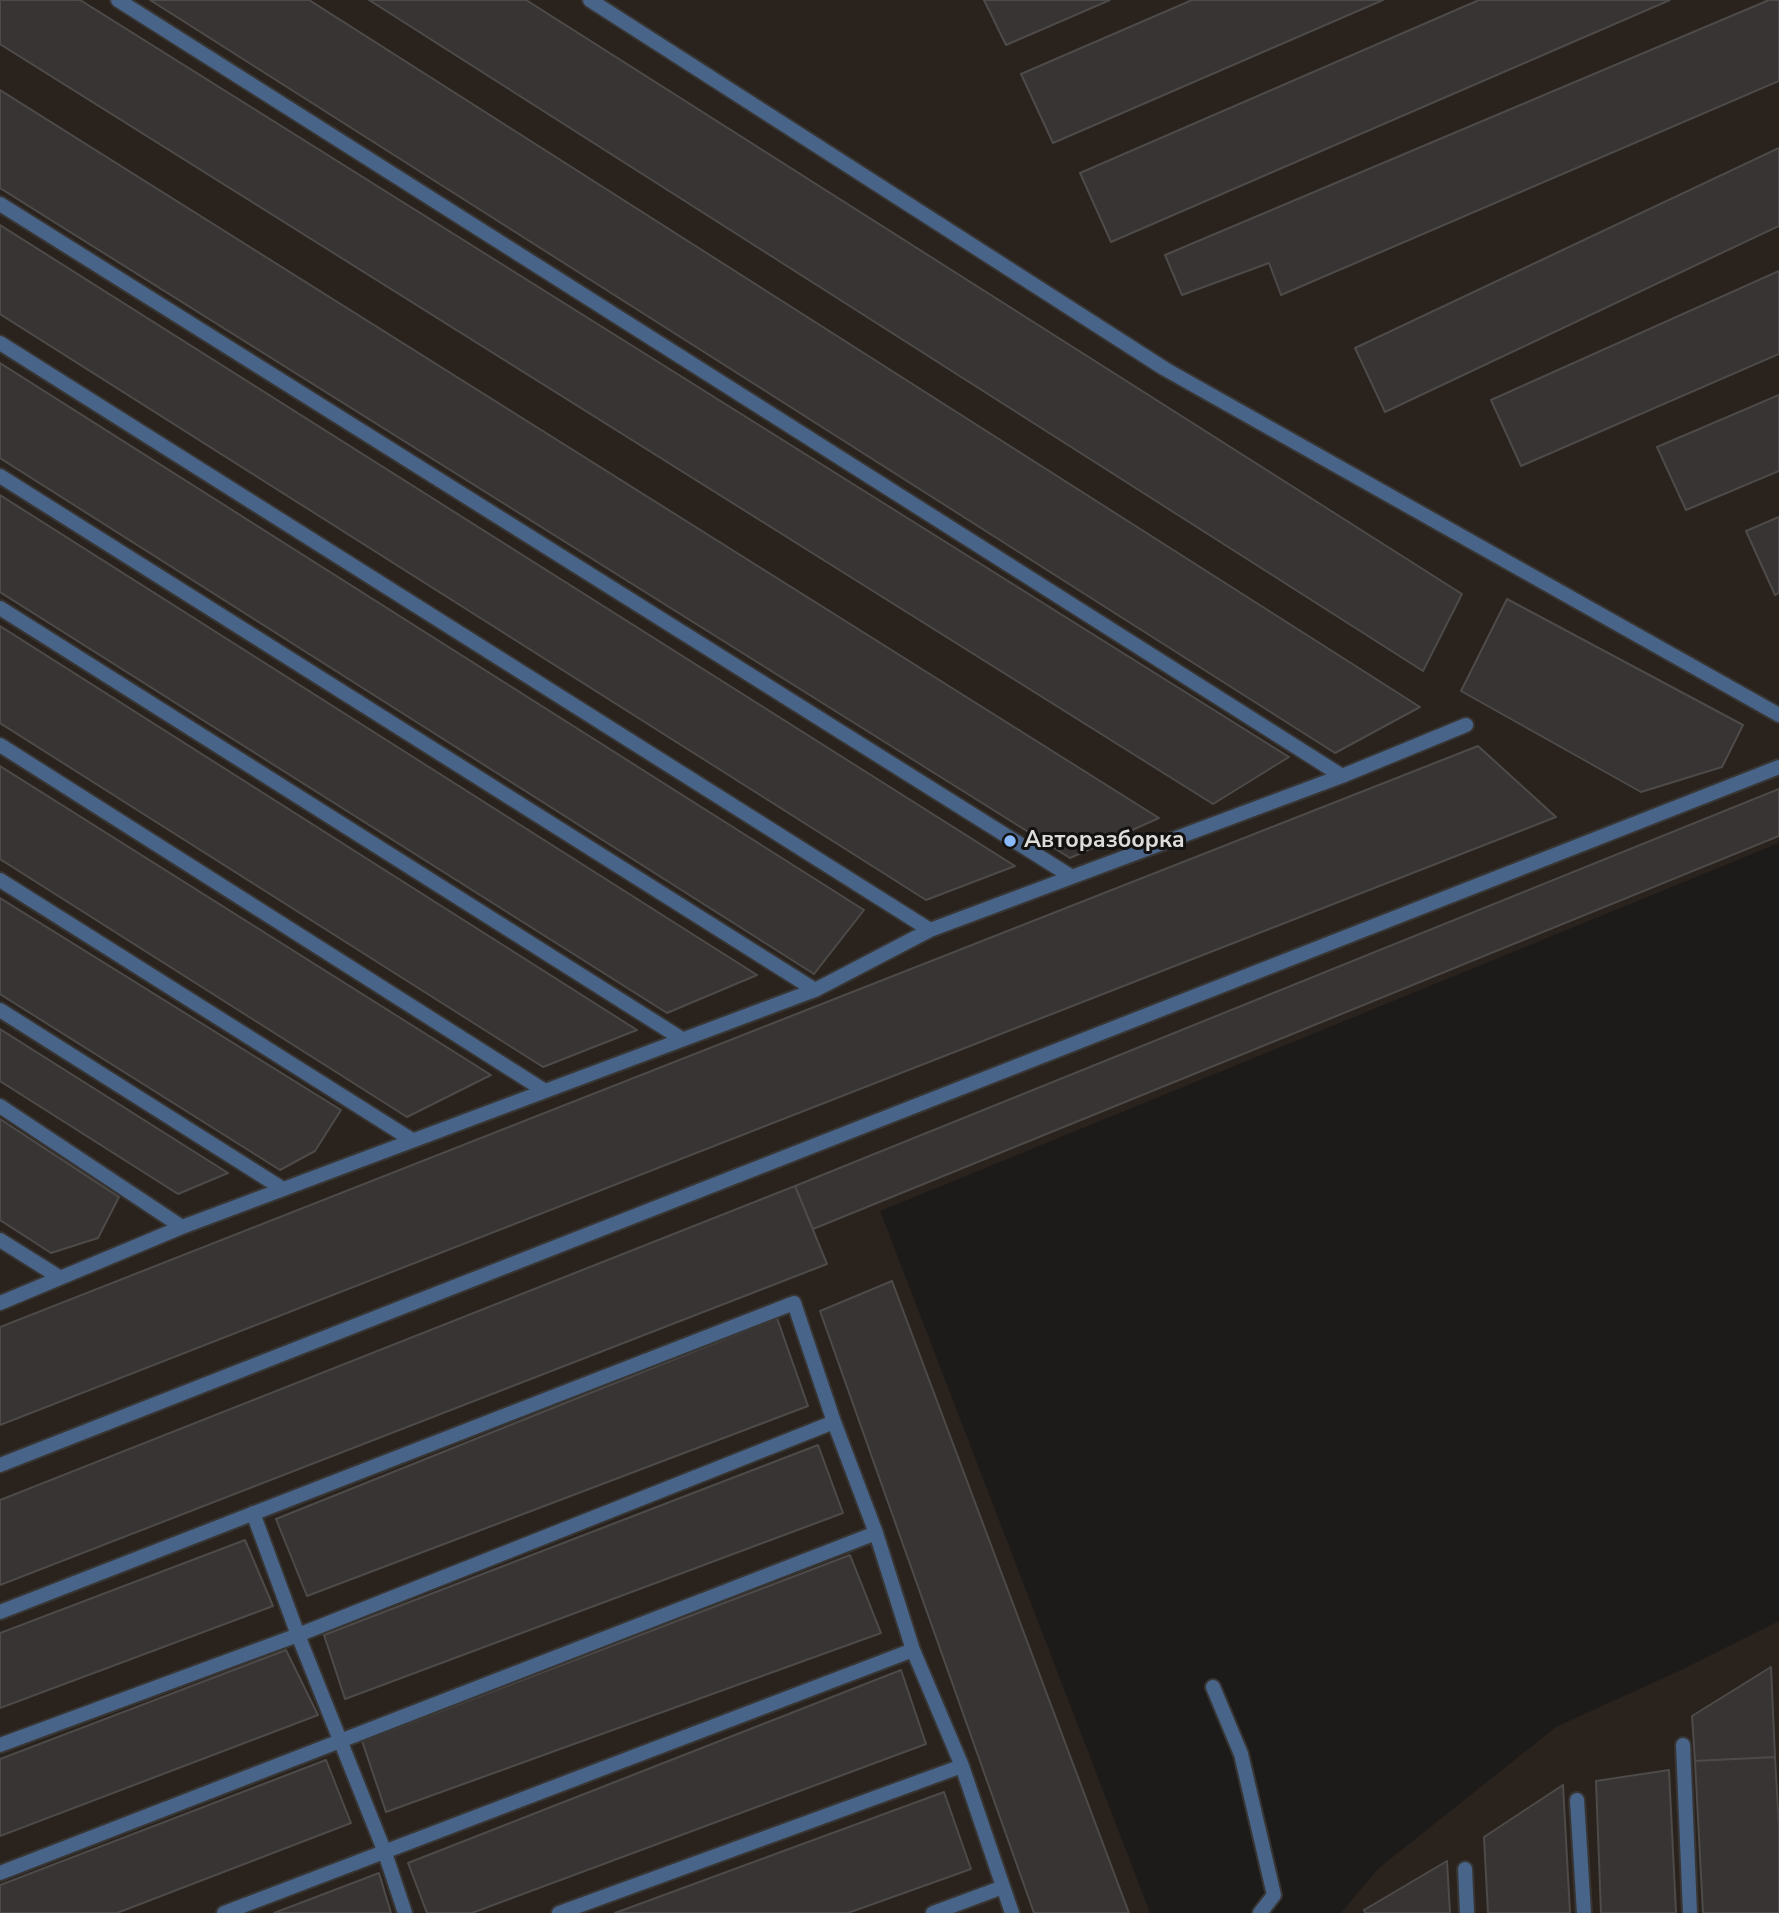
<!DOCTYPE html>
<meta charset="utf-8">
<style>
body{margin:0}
canvas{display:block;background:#1d1b19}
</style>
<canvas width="1779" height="1913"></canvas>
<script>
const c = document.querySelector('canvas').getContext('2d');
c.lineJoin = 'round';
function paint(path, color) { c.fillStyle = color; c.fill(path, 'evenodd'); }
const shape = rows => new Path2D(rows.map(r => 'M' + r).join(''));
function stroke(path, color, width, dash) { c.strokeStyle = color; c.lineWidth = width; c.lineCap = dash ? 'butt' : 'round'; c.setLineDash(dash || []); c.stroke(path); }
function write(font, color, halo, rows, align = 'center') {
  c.font = font + ' "Nunito Sans",sans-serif'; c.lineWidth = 6; c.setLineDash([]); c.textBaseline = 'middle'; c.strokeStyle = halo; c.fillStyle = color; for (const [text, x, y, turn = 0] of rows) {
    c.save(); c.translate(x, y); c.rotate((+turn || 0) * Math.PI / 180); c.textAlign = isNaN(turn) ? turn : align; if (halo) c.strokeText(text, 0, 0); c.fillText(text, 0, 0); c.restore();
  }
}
const built = shape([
 [0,0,1779,0,1779,843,880,1211,1150,1913,0,1913],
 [1779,1621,1779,1913,1341,1913,1379,1868,1556,1727,1679,1671]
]);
const building = shape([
 [0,0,80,0,1289,757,1213,804,0,44,0,0],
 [150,0,309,0,1420,707,1335,753,150,0],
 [369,0,526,0,1462,594,1423,671,369,0],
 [984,0,1110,0,1006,45,984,0],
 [1192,0,1383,0,1053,143,1021,74,1192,0],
 [1479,0,1670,0,1111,242,1080,173,1479,0],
 [1769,0,1779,0,1779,81,1281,295,1269,263,1182,295,1165,255,1769,0],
 [0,90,1159,818,1070,858,0,188,0,90],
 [1779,148,1779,226,1385,412,1355,348,1779,148],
 [0,225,1015,866,926,900,0,314,0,225],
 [1779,271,1779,354,1521,466,1491,400,1779,271],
 [0,363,864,910,814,974,0,458,0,363],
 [1779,395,1779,471,1686,510,1657,447,1779,395],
 [0,495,757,975,667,1013,0,592,0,495],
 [1779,517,1779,593,1775,595,1746,531,1779,517],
 [1507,599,1743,725,1722,767,1641,792,1461,691,1507,599],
 [0,626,637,1030,543,1067,0,723,0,626],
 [1478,746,1556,817,0,1425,0,1327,1478,746],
 [0,766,491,1075,407,1117,0,859,0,766],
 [1779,789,1779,836,813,1229,795,1186,1779,789],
 [0,898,341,1110,315,1151,280,1170,0,994,0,898],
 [0,1029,228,1173,178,1194,0,1081,0,1029],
 [0,1119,119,1197,98,1238,51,1253,0,1220,0,1119],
 [795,1186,827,1264,0,1585,0,1500,795,1186],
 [892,1281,1129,1913,1034,1913,820,1311,892,1281],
 [777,1318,808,1406,307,1596,276,1519,777,1318],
 [818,1445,843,1513,345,1699,324,1635,818,1445],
 [245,1540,273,1606,0,1708,0,1633,245,1540],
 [850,1555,881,1633,386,1812,362,1741,850,1555],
 [286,1650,318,1715,0,1836,0,1759,286,1650],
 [1771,1667,1775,1757,1695,1761,1692,1716,1771,1667],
 [901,1670,926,1744,472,1913,427,1913,408,1863,901,1670],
 [1775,1757,1779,1826,1779,1913,1703,1913,1695,1761,1775,1757],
 [326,1760,351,1823,117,1913,0,1913,0,1885,326,1760],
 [1669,1770,1676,1913,1601,1913,1596,1781,1669,1770],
 [1563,1785,1570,1913,1488,1913,1484,1837,1563,1785],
 [944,1792,971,1869,848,1913,615,1913,944,1792],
 [1447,1861,1450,1913,1365,1913,1364,1910,1447,1861],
 [379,1873,391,1913,274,1913,379,1873]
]);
const service = shape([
 [118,0,1342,776],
 [590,0,1165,369,1779,715],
 [0,204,1072,877],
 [0,343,930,930],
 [0,476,815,990],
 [0,608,682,1039],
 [0,745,545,1091],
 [0,880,412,1140],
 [0,1010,283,1189],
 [0,1106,182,1227,0,1303],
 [182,1227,815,990,930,930,1342,776,1466,725],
 [0,1240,59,1277],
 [0,1465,1779,767],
 [253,1513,298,1635,384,1850,405,1913],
 [0,1612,794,1303,834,1422,876,1533,913,1650,962,1766,1012,1913],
 [1213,1687,1241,1754,1274,1895,1260,1913],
 [0,1745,298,1635,834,1422],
 [1683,1745,1690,1913],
 [1577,1800,1584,1913],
 [1465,1869,1467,1913],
 [0,1873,876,1533],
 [224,1913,913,1650],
 [559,1913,962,1766],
 [933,1913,1003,1887]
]);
const markers = [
 [1010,841,7,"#8abafc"]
];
const poiNames = [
 ["Авторазборка",1024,841]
];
paint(built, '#2a221d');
paint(building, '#373433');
stroke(building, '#4d4b49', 2);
stroke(service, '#383634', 18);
stroke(service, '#496489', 14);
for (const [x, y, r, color] of markers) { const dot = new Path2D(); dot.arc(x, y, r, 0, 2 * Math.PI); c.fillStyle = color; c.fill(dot); stroke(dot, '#141210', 2.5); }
write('bold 23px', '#dddcdb', '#141210', poiNames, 'left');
</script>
